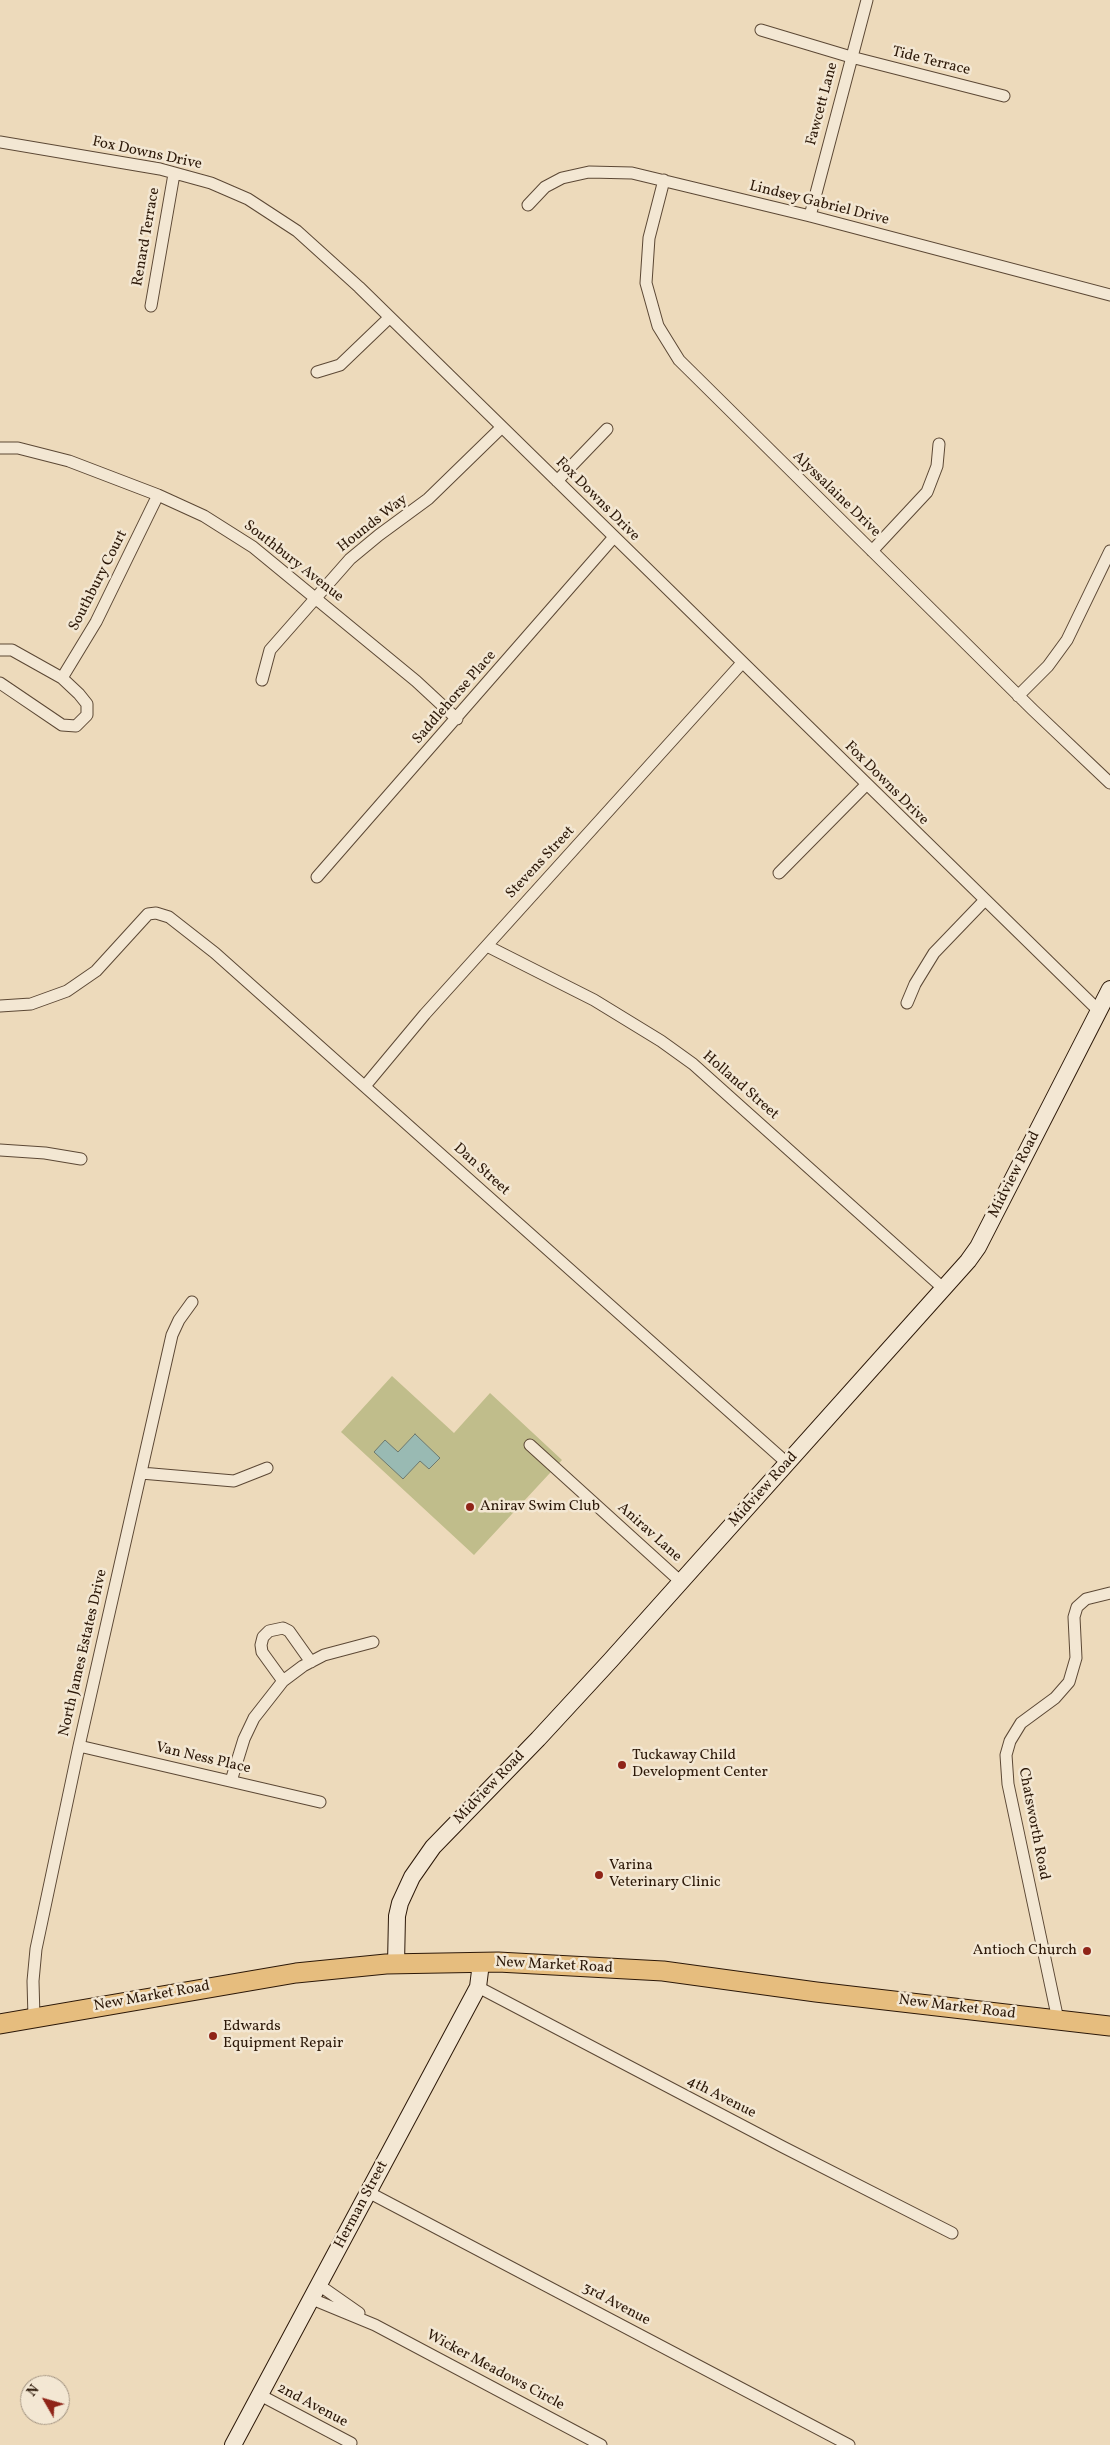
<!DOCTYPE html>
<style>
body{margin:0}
#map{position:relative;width:1110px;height:2445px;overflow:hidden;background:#eddabb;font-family:Vollkorn,serif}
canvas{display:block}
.north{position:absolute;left:20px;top:2375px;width:50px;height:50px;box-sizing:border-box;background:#f3e7d3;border:1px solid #a39482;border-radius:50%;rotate:308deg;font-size:14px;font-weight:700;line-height:20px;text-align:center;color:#2c1808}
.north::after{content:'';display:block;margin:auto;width:18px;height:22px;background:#8f2418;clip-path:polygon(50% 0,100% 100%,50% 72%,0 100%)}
</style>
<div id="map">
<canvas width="1110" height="2445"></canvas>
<div class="north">N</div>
</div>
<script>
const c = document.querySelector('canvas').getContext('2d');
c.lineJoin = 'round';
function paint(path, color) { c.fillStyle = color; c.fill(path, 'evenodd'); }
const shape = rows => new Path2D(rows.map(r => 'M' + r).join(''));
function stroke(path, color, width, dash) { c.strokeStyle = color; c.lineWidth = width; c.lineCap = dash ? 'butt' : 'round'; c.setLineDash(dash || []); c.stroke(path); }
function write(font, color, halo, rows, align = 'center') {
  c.font = font + ' Vollkorn,serif'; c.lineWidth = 5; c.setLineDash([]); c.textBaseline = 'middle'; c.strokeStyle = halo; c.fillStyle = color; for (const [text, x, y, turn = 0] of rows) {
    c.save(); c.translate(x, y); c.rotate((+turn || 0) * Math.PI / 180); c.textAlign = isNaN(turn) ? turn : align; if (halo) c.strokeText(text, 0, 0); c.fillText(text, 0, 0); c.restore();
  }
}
const green = shape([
 [392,1376,454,1433,490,1393,562,1460,474,1555,341,1432]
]);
const water = shape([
 [415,1434,440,1458,429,1469,420,1461,403,1479,374,1452,385,1440,398,1452,415,1434]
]);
const street = shape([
 [761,30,851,57,1004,96],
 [0,142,160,169,211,183,248,199,297,231,359,287,1099,1011],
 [664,180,649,238,646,283,658,326,679,360,1033,710,1110,783],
 [528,205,545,187,562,178,589,172,632,173,810,216,1110,295],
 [810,216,867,0],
 [151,306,174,174],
 [317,372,340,365,389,318],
 [0,448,18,448,69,461,158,495,204,516,253,547,416,681,457,719],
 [557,481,607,429],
 [872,551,927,492,937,466,939,444],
 [0,650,12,650,62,678,79,694,87,704,87,715,76,726,62,725,0,683],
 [62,678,96,622,158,495],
 [262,680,270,650,350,559,379,535,428,499,502,427],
 [1018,696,1048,666,1067,640,1110,551],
 [779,873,866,785],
 [317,877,614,537],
 [487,946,594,1000,661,1041,693,1064,944,1289],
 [907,1003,915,984,934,953,984,901],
 [0,1006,31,1004,67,991,96,971,148,914,156,913,169,917,215,953,787,1463],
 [365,1086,425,1014,742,663],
 [0,1150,45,1153,81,1159],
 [530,1445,681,1582],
 [141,1473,234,1481,267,1468],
 [283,1681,262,1652,261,1645,263,1637,269,1631,283,1628,289,1631,311,1662],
 [79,1746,320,1802],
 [231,1781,244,1739,254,1718,283,1681,303,1666,324,1655,373,1642],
 [478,1987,783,2147,952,2233],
 [34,2018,33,1981,36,1949,79,1746,172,1335,179,1320,192,1302],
 [1058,2020,1008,1784,1006,1755,1010,1741,1021,1723,1055,1698,1069,1682,1076,1658,1074,1617,1077,1607,1086,1599,1110,1593],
 [368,2192,849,2445],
 [319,2285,359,2313],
 [312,2299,375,2325,601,2445],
 [260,2395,351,2443]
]);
const secondary = shape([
 [396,1964,397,1916,400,1903,412,1877,433,1847,538,1739,610,1661,968,1261,978,1247,1110,989],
 [233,2445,478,1987,481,1963]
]);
const primary = shape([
 [0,2024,296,1973,386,1964,498,1962,663,1971,816,1992,1110,2026]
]);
const markers = [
 [470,1507,5,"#8f2418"],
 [622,1765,5,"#8f2418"],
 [599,1875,5,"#8f2418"],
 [1087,1951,5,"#8f2418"],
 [213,2036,5,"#8f2418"]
];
const streetNames = [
 ["Tide Terrace",931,62,14],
 ["Fawcett Lane",823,104,-75],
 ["Fox Downs Drive",147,154,12],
 ["Lindsey Gabriel Drive",819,204,14],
 ["Renard Terrace",147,237,-80],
 ["Alyssalaine Drive",836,495,44],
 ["Fox Downs Drive",597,500,45],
 ["Hounds Way",373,524,-38],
 ["Southbury Avenue",293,562,38],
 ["Southbury Court",99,581,-63],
 ["Saddlehorse Place",455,698,-49],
 ["Fox Downs Drive",886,784,45],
 ["Stevens Street",541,863,-47],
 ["Holland Street",740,1086,41],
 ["Dan Street",481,1170,42],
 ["Midview Road",1015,1175,-63],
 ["Midview Road",764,1490,-48],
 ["Anirav Lane",649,1533,42],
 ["North James Estates Drive",84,1653,-77],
 ["Van Ness Place",203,1759,13],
 ["Midview Road",490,1788,-46],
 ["Chatsworth Road",1033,1824,79],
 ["New Market Road",554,1966,3],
 ["New Market Road",152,1997,-10],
 ["New Market Road",957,2008,7],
 ["4th Avenue",721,2098,27],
 ["Herman Street",362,2205,-62],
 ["3rd Avenue",616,2305,28],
 ["Wicker Meadows Circle",495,2371,28],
 ["2nd Avenue",312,2406,28]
];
const poiNames = [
 ["Anirav Swim Club",480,1507],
 ["Tuckaway Child",632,1756],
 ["Development Center",632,1773],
 ["Varina",609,1866],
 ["Veterinary Clinic",609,1883],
 ["Antioch Church",1077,1951,"right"],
 ["Edwards",223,2027],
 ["Equipment Repair",223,2044]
];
paint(green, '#c0bd8b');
paint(water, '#99bab3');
stroke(water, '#6d796f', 1);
stroke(street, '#5c4835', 13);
stroke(secondary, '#2c1808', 18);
stroke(primary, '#2c1808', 21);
stroke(street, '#f3e7d3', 11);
stroke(secondary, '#f3e7d3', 16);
stroke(primary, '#e6bd7e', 19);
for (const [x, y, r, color] of markers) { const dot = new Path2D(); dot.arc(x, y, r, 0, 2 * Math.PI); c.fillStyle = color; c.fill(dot); stroke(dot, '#f3e7d3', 2); }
write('15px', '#2c1808', '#f3e7d3', streetNames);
write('15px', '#2c1808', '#f3e7d3', poiNames, 'left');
</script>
